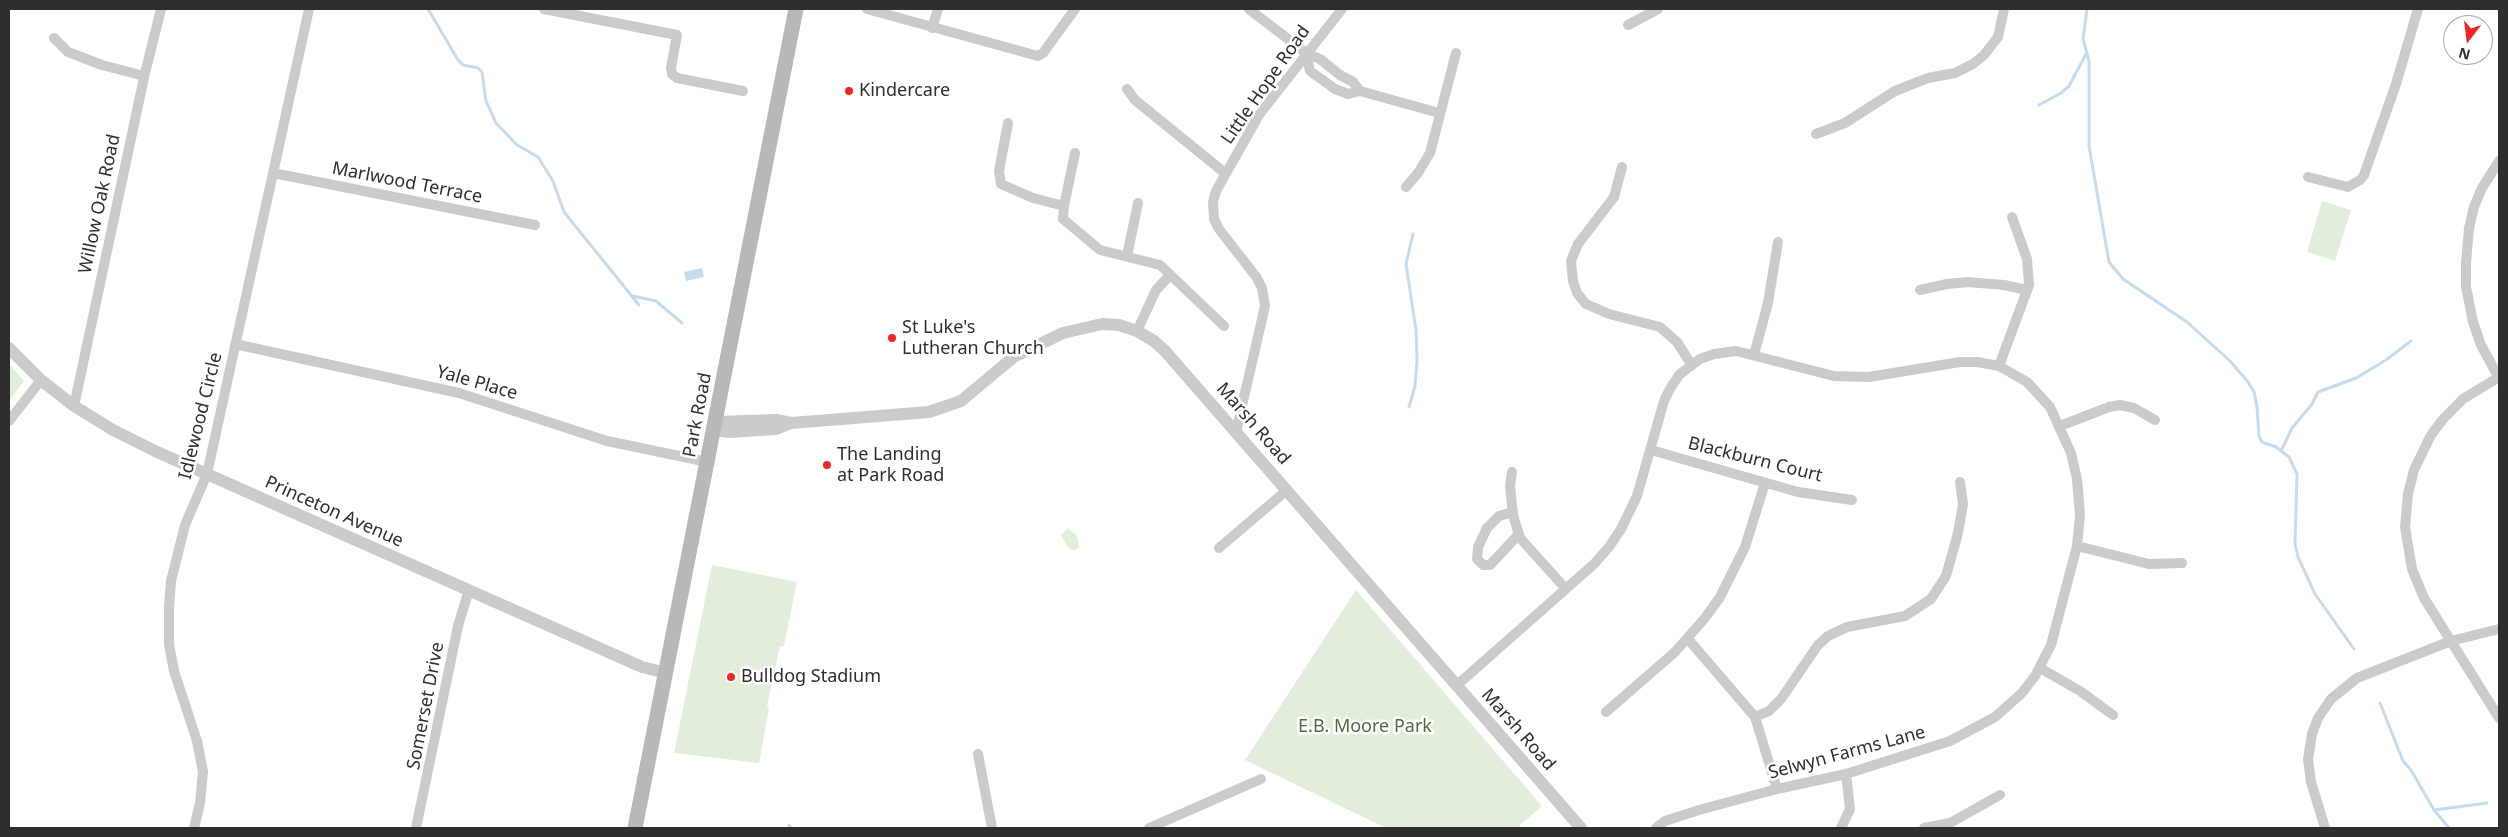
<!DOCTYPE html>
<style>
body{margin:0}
#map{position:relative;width:2508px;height:837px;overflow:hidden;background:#fff;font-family:"Noto Sans",sans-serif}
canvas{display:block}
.frame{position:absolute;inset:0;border:10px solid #2e2e2e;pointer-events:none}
.north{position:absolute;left:2443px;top:15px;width:50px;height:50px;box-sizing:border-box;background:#fff;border:1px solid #ababab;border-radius:50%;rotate:195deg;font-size:14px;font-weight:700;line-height:20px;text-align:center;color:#2e2e2e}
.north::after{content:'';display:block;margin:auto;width:18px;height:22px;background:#f12525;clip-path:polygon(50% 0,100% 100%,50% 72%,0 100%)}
</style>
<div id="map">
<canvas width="2508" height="837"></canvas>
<div class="frame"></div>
<div class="north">N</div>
</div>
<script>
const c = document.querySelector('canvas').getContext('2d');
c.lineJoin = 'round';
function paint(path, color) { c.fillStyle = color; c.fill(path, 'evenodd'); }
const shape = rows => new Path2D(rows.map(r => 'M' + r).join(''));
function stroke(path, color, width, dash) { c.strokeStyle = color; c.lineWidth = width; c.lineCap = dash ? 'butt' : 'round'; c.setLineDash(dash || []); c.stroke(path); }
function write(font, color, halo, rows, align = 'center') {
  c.font = font + ' "Noto Sans",sans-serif'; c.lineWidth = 5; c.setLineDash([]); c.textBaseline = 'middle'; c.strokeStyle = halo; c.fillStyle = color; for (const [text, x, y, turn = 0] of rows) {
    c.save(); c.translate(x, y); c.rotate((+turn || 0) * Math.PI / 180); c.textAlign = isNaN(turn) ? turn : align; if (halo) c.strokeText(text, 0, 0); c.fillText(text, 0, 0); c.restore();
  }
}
const green = shape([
 [2322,201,2351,210,2335,261,2307,252],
 [9,364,24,381,9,401],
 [1068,528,1077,536,1079,547,1075,550,1069,549,1061,535],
 [712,565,797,582,784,646,780,646,767,707,769,708,759,763,674,753],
 [1356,590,1542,806,1517,828,1386,828,1245,760]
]);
const water = shape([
 [702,268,704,277,686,281,684,272]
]);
const stream = shape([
 [428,9,458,60,463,65,478,68,482,72,486,101,496,123,517,145,538,157,553,181,564,212,639,305],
 [2087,9,2083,39,2089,61,2089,146,2109,262,2123,279,2187,322,2230,361,2248,382,2254,392,2257,407,2259,436,2262,442,2276,447,2289,457,2297,474,2295,544,2298,557,2315,594,2354,649],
 [2039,105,2061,93,2069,86,2086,54],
 [633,296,656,301,682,323],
 [1409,407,1415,386,1417,361,1416,330,1406,264,1413,234],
 [2281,451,2292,428,2312,404,2318,392,2356,378,2386,360,2411,341],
 [2380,703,2403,761,2411,770,2434,810,2449,828],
 [2434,810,2487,803],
 [789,825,791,828]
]);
const minor = shape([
 [544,9,677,35,671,68,672,74,677,78,743,91],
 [867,9,1038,56,1043,53,1075,9],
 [1249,9,1306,53,1320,59,1340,75,1353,82,1360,91,1348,94,1335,89,1310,71,1306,53],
 [1628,25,1658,9],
 [932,28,938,9],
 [54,38,68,52,102,65,144,76],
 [1127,89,1135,100,1225,173],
 [1360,91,1439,113],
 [1008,123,999,171,1001,184,1033,198,1064,206],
 [1816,134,1845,123,1895,91,1928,78,1955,73,1973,64,1984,55,1998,37,2004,9],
 [1075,153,1064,206,1063,219,1100,250,1160,265,1224,326],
 [2499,161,2482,188,2474,207,2469,228,2466,263,2466,287,2473,322,2481,345,2499,378],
 [1622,167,1614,197,1578,244,1571,261,1573,281,1577,293,1586,304,1609,314,1660,327,1677,342,1691,364],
 [273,173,535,225],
 [2308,177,2348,187,2360,180,2364,175,2396,84,2418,9],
 [1406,187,1418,173,1430,153,1456,53],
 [1127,256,1138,203],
 [1920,290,1947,284,1968,282,2004,285,2027,290],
 [1137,331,1156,290,1170,275],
 [235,344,459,393,607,441,708,462],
 [1754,355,1768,303,1778,242],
 [1999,366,2029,285,2027,259,2012,217],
 [2499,377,2463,399,2444,418,2431,435,2414,470,2408,494,2405,527,2412,569,2424,598,2499,718],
 [74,406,145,73,161,9],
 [9,421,41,380],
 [2060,426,2109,407,2120,405,2134,408,2155,420],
 [1236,432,1265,306,1262,288,1257,278,1219,229,1214,219,1213,202,1216,191,1259,115,1342,9],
 [1651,450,1798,492,1852,500],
 [1512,472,1510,486,1513,515,1520,538,1566,589],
 [1513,512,1499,516,1487,528,1478,547,1477,559,1483,565,1490,565,1519,534],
 [2077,546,2149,564,2182,563],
 [1219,548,1287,490],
 [1688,639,1755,717,1777,789],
 [2040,668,2080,691,2113,715],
 [1456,686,1594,564,1609,547,1621,529,1637,496,1664,401,1671,387,1680,374,1700,359,1714,354,1736,351,1834,376,1869,377,1960,362,1977,362,1999,366,2027,382,2050,407,2071,453,2077,479,2080,515,2077,546,2051,645,2035,676,2022,693,1995,717,1950,741,1846,774,1777,789,1699,810,1665,821,1656,828],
 [1606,712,1675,652,1705,618,1720,597,1745,547,1765,483],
 [1755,717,1769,711,1781,699,1818,645,1828,636,1847,627,1905,616,1931,599,1946,576,1958,533,1963,504,1960,482],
 [978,754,992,828],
 [194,828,200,803,203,772,197,741,174,671,169,644,169,607,171,581,185,525,207,474,309,9],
 [416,828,458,626,469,590],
 [1149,828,1261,779],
 [1841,828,1850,809,1846,774],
 [1924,828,1950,823,2000,795],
 [2325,828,2311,782,2308,759,2312,734,2318,718,2331,699,2357,678,2451,641,2499,629]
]);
const tertiary = shape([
 [9,348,41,380,74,406,113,430,155,451,642,667,666,673],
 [716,422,776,420,791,423,929,412,961,401,1015,356,1063,333,1102,324,1119,325,1137,331,1154,341,1165,351,1581,828],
 [714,430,730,432,776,429,791,423]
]);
const secondary = shape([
 [635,828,796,9]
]);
const markers = [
 [849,91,5,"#f12525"],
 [892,338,5,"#f12525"],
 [827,465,5,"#f12525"],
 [731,677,5,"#f12525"]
];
const streetNames = [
 ["Little Hope Road",1266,85,-55],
 ["Marlwood Terrace",407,183,11],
 ["Willow Oak Road",100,204,-78],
 ["Yale Place",477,383,16],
 ["Park Road",698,415,-79],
 ["Idlewood Circle",201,416,-76],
 ["Marsh Road",1253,424,49],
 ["Blackburn Court",1755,460,14],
 ["Princeton Avenue",334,512,24],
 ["Somerset Drive",426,706,-79],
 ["Marsh Road",1518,730,49],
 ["Selwyn Farms Lane",1847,753,-15]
];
const poiNames = [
 ["Kindercare",859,91],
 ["St Luke's",902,328],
 ["Lutheran Church",902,349],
 ["The Landing",837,455],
 ["at Park Road",837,476],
 ["Bulldog Stadium",741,677]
];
const parkNames = [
 ["E.B. Moore Park",1365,727]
];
paint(green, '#e3eddb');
paint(water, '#c6dbee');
stroke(stream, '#c6dbee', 3);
stroke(minor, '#cbcbcb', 10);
stroke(tertiary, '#cbcbcb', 12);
stroke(secondary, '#b8b8b8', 15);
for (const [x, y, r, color] of markers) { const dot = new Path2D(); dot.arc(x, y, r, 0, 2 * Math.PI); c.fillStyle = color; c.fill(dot); stroke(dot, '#fff', 2); }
write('18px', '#2e2e2e', '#fff', streetNames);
write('18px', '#2e2e2e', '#fff', poiNames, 'left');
write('18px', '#4d6d39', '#fff', parkNames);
</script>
